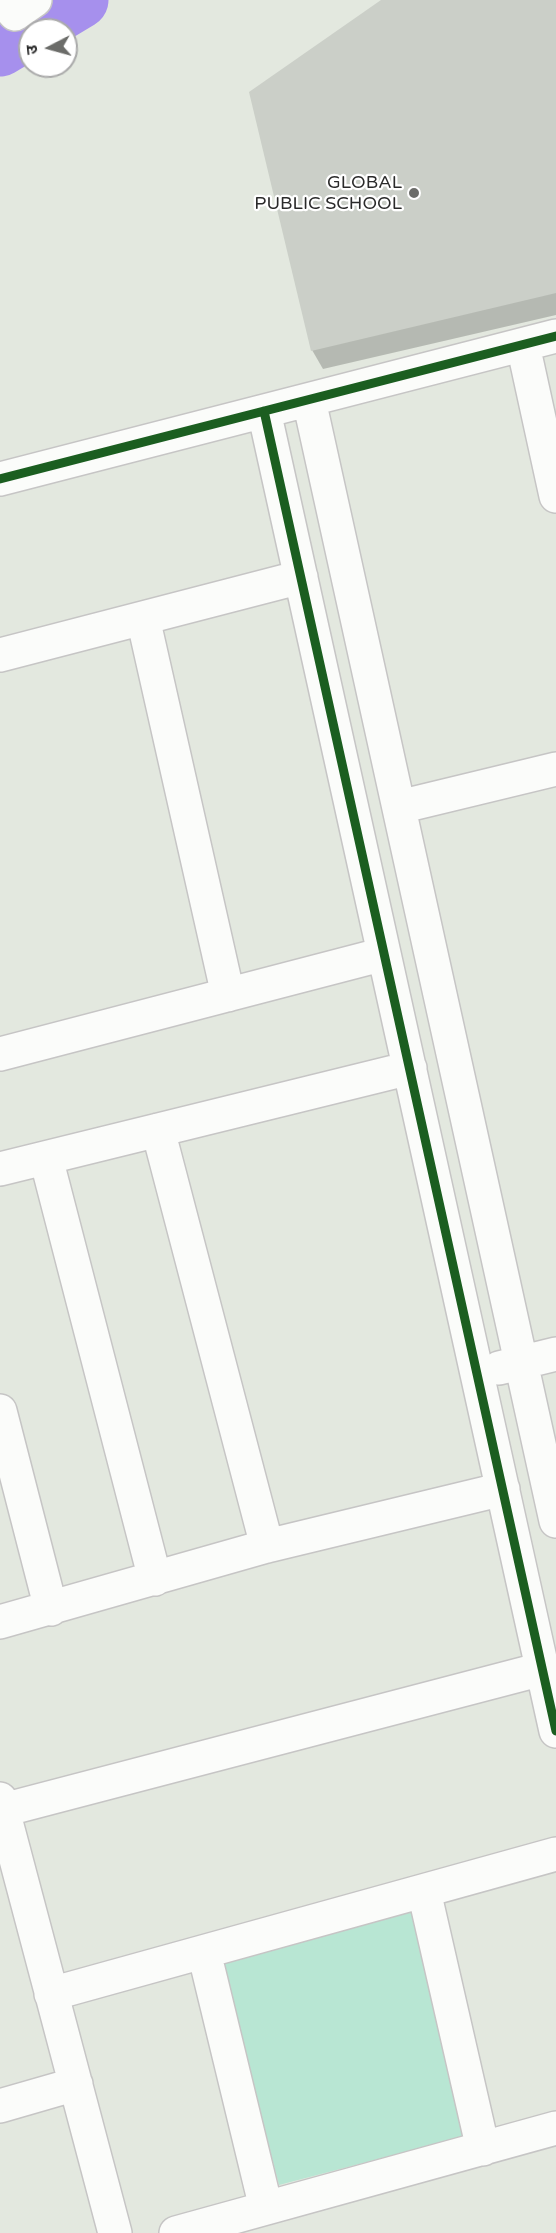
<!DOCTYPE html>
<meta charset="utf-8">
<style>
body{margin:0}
#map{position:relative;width:556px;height:2233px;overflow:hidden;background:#e3e8df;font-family:"Varela Round","Noto Sans Devanagari",sans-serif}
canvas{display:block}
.north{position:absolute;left:18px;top:18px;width:60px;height:60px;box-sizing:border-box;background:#fff;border:2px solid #aaa;border-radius:50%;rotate:264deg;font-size:16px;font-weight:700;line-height:24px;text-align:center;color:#2a2a2a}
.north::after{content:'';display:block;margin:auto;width:21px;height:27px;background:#6b6c69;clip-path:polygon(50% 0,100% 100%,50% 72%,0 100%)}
</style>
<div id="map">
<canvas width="556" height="2233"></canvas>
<div class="north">उ</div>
</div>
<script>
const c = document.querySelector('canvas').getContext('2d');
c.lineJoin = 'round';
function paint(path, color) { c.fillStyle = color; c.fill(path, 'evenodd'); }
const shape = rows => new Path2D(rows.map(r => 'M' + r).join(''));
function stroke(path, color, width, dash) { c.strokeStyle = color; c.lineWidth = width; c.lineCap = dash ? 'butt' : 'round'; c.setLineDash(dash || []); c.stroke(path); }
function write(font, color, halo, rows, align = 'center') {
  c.font = font + ' "Varela Round",sans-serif'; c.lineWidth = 4.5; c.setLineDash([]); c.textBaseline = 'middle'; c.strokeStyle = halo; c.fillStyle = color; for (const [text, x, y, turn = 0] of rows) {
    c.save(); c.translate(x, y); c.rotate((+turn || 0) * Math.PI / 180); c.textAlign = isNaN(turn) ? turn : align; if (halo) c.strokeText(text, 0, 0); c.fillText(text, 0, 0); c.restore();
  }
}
const green = shape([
 [411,1910,470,2135,279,2185,220,1960]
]);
const shadow = shape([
 [384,0,556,0,556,315,323,369,312,350]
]);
const river = shape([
 [0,48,80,0]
]);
const building = shape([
 [381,0,556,0,556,293,311,351,249,92]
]);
const street = shape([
 [2,0,15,14,35,0],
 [523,345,556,496],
 [309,400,556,1521],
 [264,411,556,1731],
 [0,479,556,336],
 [143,618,228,995],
 [0,655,301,577],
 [399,807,556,769],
 [0,1054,384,954],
 [158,1130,267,1546],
 [46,1158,155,1579],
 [0,1169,410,1068],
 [499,1368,556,1354],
 [0,1411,51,1609],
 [0,1622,267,1546,503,1489],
 [0,1799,115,2233],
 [3,1810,542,1669],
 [424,1891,483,2149],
 [204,1952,266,2208],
 [51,1994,556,1854],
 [0,2106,76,2084],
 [176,2233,556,2128]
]);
const cycleway = shape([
 [264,411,556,1731],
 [0,479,556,336]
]);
const markers = [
 [414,193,6,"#6b6c69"]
];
const poiNames = [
 ["GLOBAL",402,183],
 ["PUBLIC SCHOOL",402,204]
];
paint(green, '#b8e6d3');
paint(shadow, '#0003');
stroke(river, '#a690ed', 57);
paint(building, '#cbcfc8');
stroke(street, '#c6c5c5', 36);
stroke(street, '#fbfcfa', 33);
stroke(cycleway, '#1b5e20', 9);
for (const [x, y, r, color] of markers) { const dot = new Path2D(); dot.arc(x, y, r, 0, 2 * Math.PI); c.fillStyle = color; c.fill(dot); stroke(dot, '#fff', 2); }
write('18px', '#2a2a2a', '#fff', poiNames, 'right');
</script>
